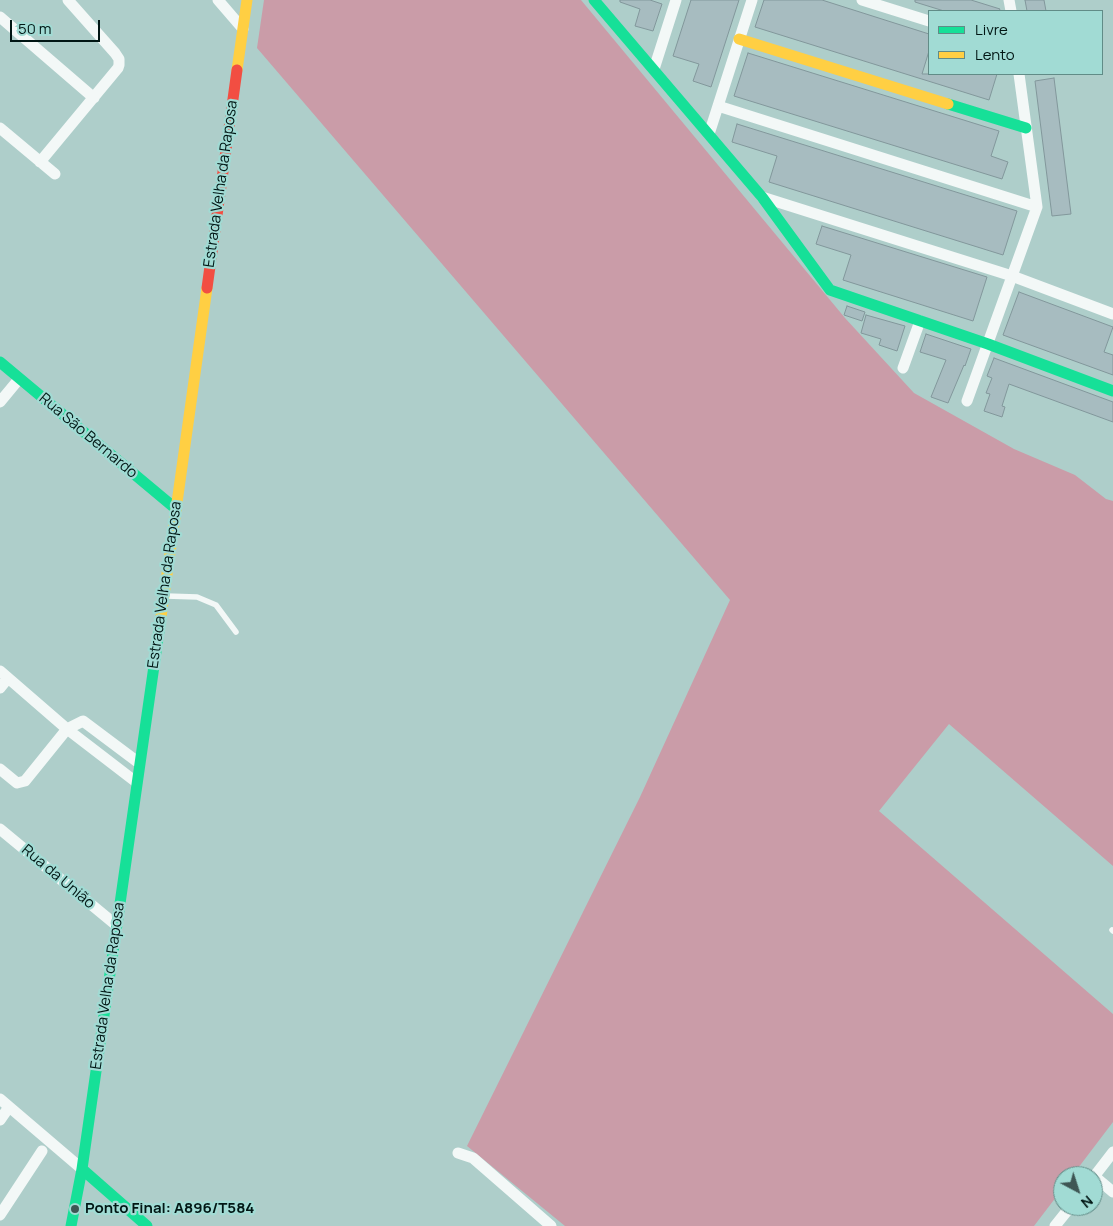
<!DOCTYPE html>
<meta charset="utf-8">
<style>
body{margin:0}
#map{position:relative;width:1113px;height:1226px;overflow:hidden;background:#aececa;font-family:Manrope,sans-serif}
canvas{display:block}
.legend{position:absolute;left:928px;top:10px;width:175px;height:65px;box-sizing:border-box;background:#a1dbd4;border:1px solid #618c87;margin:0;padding:6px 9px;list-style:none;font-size:15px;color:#011614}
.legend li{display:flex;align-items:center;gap:10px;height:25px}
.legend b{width:25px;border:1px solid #618c87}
.north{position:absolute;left:1053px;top:1166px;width:50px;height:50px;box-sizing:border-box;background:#a1dbd4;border:1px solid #618c87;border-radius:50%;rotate:140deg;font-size:14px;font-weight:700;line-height:20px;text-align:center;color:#011614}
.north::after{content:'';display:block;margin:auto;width:18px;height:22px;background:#3e5654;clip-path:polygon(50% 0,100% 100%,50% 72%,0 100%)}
.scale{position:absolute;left:10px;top:20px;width:90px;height:22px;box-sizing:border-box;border:2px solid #011614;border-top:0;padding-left:6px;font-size:15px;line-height:18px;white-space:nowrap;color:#011614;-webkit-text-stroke:4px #a1dbd4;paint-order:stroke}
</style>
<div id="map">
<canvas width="1113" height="1226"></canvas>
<ul class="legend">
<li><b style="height:6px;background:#16e098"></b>Livre</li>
<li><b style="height:6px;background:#ffcf43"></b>Lento</li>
</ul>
<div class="north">N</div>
<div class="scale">50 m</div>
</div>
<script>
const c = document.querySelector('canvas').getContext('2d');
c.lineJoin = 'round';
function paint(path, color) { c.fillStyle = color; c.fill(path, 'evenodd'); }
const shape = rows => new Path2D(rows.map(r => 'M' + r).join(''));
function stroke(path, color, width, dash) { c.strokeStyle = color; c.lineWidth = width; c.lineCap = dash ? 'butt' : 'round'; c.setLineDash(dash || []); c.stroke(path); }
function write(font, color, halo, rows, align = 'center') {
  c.font = font + ' Manrope,sans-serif'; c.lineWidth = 4.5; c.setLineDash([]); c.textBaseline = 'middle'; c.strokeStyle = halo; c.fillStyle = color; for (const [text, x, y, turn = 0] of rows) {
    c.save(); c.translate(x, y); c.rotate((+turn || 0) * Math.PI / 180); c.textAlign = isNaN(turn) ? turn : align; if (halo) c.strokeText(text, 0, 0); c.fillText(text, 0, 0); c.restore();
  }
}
const forest = shape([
 [264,0,581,0,845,318,914,393,1014,449,1075,475,1106,499,1113,501,1113,866,949,724,879,811,1113,1014,1113,1122,1072,1176,1063,1176,1063,1188,1034,1226,565,1226,467,1146,640,797,730,600,257,48]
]);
const building = shape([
 [620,0,650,0,662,4,653,31,635,26,640,9,620,2,620,0],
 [691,0,739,0,711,87,693,81,699,64,673,56,691,0],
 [764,0,822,0,929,34,929,51,922,74,997,74,989,100,755,27,764,0],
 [915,0,971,0,1000,9,999,11,944,11,915,2,915,0],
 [1025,0,1044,0,1046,11,1027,11,1025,0],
 [748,53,999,131,991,156,1008,162,1002,179,734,96,748,53],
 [1054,78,1071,214,1052,216,1035,81,1054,78],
 [737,124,1017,211,1003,255,769,182,777,156,732,142,737,124],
 [822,226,987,277,973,321,843,280,851,255,816,244,822,226],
 [1019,292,1113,327,1104,352,1113,355,1113,375,1003,335,1019,292],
 [847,306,865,312,862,321,844,315,847,306],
 [866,315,905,326,897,351,879,345,881,339,861,333,866,315],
 [926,334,971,349,965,366,964,365,948,403,931,397,946,360,920,352,926,334],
 [994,358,1113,402,1113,422,1009,384,1002,406,1005,407,1002,417,984,411,990,394,986,393,992,378,987,376,994,358]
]);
const lane = shape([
 [166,596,197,597,216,605,236,632],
 [1112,930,1113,931]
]);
const street = shape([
 [218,0,243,29],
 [862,0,929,21],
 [1009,0,1011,11],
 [0,17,94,98],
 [654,69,676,0],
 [718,106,1037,207],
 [0,128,55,174],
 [709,134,752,0],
 [40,162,118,68,119,65,119,59,115,53,68,0],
 [762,197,1012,276,1113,314],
 [903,368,920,321],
 [967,401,1037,207,1019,74],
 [0,402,19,379],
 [0,671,67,729,136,782],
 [0,688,8,678],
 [0,769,17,783,25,781,67,729,83,721,139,763],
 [0,829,116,925],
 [0,1099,82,1169],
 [0,1120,9,1107],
 [458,1153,473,1158,551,1226],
 [1094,1176,1113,1192],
 [1093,1178,1113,1152],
 [0,1215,42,1151],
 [1055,1226,1071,1206]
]);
const fast = shape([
 [594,0,762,197,830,290,988,344,1113,391],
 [948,104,1026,128],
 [0,362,176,509],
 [82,1169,147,1226],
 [71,1226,82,1169,161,617]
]);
const slow = shape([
 [739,39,948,104],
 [237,70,247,0],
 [161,617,207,288]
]);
const jam = shape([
 [207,288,237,70]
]);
const markers = [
 [75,1209,5,"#3e5654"]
];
const streetNames = [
 ["Estrada Velha da Raposa",221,184,-82],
 ["Rua São Bernardo",88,436,40],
 ["Estrada Velha da Raposa",165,585,-82],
 ["Rua da União",58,877,40],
 ["Estrada Velha da Raposa",108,986,-82]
];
const poiNames = [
 ["Ponto Final: A896/T584",85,1209]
];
paint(forest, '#ca9ca8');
paint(building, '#a7bcc0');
stroke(building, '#82979b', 1);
stroke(lane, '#f3f8f7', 5.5);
stroke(street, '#f3f8f7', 11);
stroke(fast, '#16e098', 11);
stroke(slow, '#ffcf43', 11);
stroke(jam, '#f24e42', 11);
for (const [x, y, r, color] of markers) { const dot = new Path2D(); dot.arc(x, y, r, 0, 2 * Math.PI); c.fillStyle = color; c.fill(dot); stroke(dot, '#a1dbd4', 2); }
write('15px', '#011614', '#a1dbd4', streetNames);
write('bold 15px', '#011614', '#a1dbd4', poiNames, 'left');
</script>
